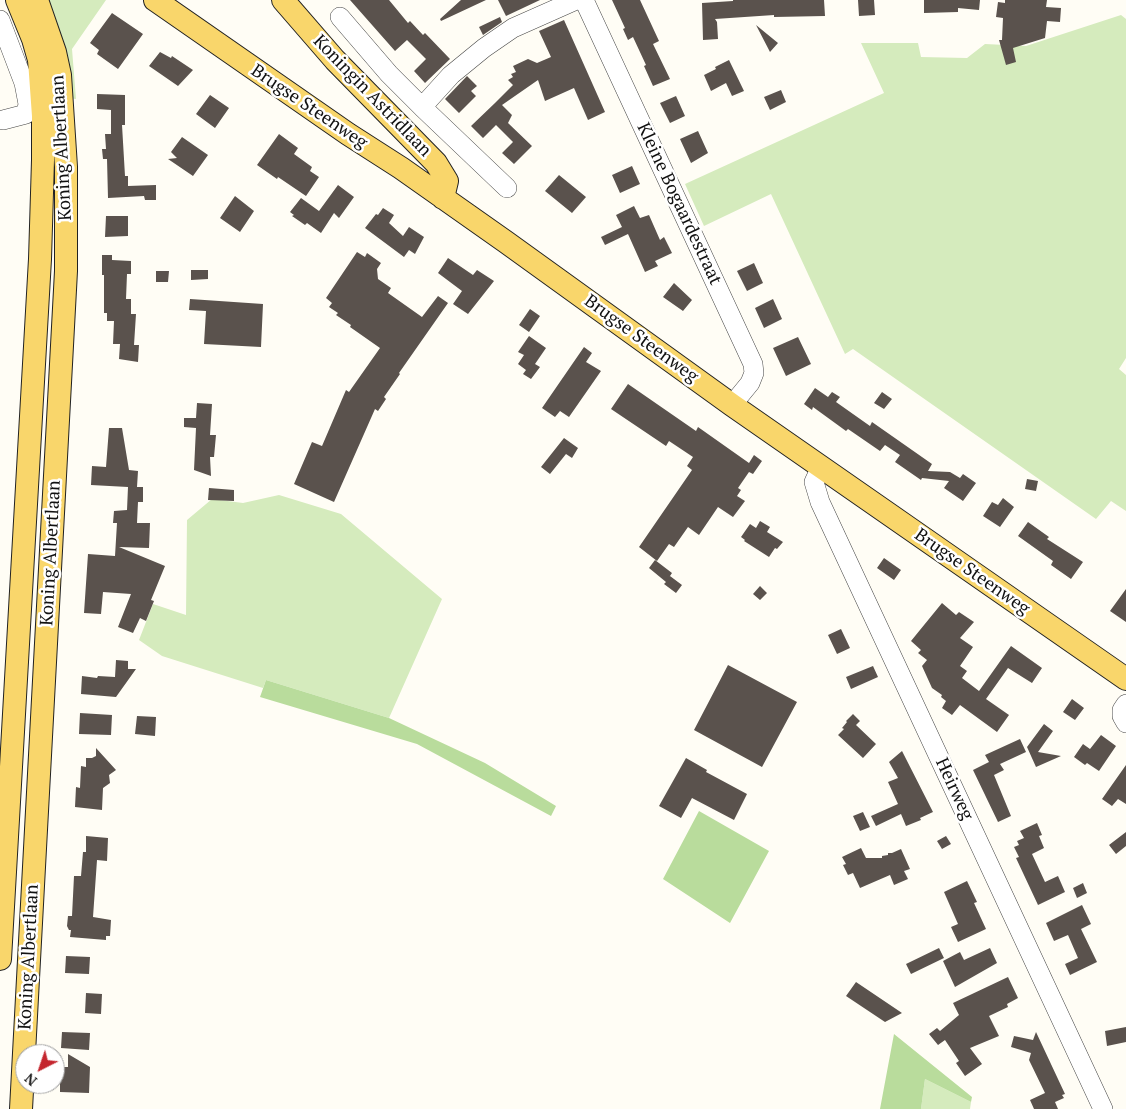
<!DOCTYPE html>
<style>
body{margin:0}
#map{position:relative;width:1126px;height:1109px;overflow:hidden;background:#fffdf5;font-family:"PT Serif",serif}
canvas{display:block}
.north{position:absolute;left:15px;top:1044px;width:50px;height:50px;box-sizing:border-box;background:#fff;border:1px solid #a0a0a0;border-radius:50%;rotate:221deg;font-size:14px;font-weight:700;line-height:20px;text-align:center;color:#111}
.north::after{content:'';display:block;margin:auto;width:18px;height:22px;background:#c4262e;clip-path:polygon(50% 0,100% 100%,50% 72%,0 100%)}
</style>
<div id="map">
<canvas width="1126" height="1109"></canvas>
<div class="north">N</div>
</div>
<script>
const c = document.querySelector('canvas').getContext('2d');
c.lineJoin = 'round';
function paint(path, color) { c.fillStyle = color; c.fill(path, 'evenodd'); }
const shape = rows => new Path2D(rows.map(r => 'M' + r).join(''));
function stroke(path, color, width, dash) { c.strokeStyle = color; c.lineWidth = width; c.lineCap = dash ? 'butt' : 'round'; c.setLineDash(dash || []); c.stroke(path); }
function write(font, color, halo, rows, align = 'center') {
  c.font = font + ' "PT Serif",serif'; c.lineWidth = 5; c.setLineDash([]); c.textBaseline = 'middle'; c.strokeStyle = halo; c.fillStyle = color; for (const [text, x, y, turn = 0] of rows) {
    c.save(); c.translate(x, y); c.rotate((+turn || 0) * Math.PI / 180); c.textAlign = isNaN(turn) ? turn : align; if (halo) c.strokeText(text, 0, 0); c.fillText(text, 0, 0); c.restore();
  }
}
const green = shape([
 [41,0,106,0,72,49,76,99,68,98],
 [1121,15,1126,19,1126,358,1119,369,1126,375,1126,511,1111,501,1096,519,853,349,845,354,771,194,704,226,685,184,884,93,861,43,918,43,921,57,967,58,985,44,1026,46],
 [279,495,341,514,442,599,389,718,266,680,263,688,162,656,139,640,153,604,186,615,187,520,212,499,243,503],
 [925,1079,971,1102,970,1109,921,1109]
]);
const forest = shape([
 [266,680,389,718,485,763,556,806,551,816,417,744,260,697],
 [699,811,769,851,730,923,663,879],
 [894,1034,972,1097,971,1102,925,1079,921,1109,880,1109]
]);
const building = shape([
 [350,0,389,0,408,23,410,21,423,35,425,33,450,59,425,83,414,71,426,59,407,40,395,51],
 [461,0,486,0,441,21,440,19],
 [498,0,540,0,506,16],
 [612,0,640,0,659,41,653,44,670,79,653,86,644,66,646,65,633,37,628,40,623,29,625,28],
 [733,0,824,0,825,16,774,17,774,15,715,19,717,22,718,39,703,40,702,3,733,1],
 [858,0,874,0,875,15,859,16],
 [924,0,980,0,979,10,958,8,958,12,924,13],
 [1005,0,1047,0,1046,7,1061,8,1060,22,1047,21,1045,38,1013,48,1016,62,1006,65,999,40,1002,40,1003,18,996,17,998,2,1005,3],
 [112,13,143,34,118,69,97,54,99,50,90,43],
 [500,17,502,22,483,35,479,27],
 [564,20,605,112,588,120,574,88,545,101,538,80,502,105,512,115,508,123,532,146,514,164,502,153,513,142,496,125,483,138,471,126,495,103,496,105,495,103,513,85,508,80,513,77,511,74,516,72,513,66,528,59,537,63,551,57,539,31],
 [756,25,778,43,770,52],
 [160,52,171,58,172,56,193,70,178,86,149,66],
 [729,60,744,91,732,96,726,83,711,91,704,75,716,69,715,67],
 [467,76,477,86,471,91,476,96,459,113,445,99],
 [781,90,786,102,770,110,764,97],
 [97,94,125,95,125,125,122,125,125,176,128,176,128,186,156,185,156,200,145,200,144,196,108,198,107,159,103,159,102,149,106,149,105,134,111,134,111,110,97,109],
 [210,95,229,108,215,128,196,114],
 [676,96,685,116,670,123,660,103],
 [698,131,708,153,691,163,680,139],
 [279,134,298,148,294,154,312,167,310,171,319,177,306,196,278,177,277,179,257,165],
 [182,137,208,155,193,176,168,159,177,158,171,152],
 [632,166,640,184,620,193,612,175],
 [559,175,586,197,572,213,545,191],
 [338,185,354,197,339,218,334,213,321,233,307,223,305,225,292,216,294,215,290,212,301,198,319,211],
 [235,196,254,211,240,232,220,218],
 [634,206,640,218,649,215,660,240,664,237,672,253,655,261,658,266,645,272,628,234,605,245,601,237,622,227,616,215],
 [383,208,394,215,389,223,403,236,409,227,424,237,415,254,409,250,404,257,365,228,376,214,378,215],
 [106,216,128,216,128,236,105,237],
 [357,252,365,257,367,253,381,263,377,269,378,279,391,288,388,293,422,317,438,296,448,303,399,373,400,374,384,397,386,399,378,411,375,409,334,502,294,484,312,442,322,446,346,390,349,392,380,348,350,327,351,325,336,315,338,313,329,307,332,303,326,298],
 [102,255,112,255,112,260,131,261,131,274,127,274,126,299,131,299,131,314,136,314,134,345,139,345,138,362,119,359,120,344,113,344,114,321,107,321,107,313,104,313,104,275,102,275],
 [448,258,473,275,477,270,494,281,468,314,453,304,462,291,438,273],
 [754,263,763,283,747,291,737,271],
 [191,270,208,270,208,279,191,280],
 [156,271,169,271,168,282,156,282],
 [674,283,692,300,683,311,663,297],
 [190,299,263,304,261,347,204,344,206,311,189,310],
 [773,299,782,319,764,328,755,308],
 [530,309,540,316,529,332,519,325],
 [529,336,546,348,535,364,540,367,531,379,523,374,526,370,518,364,524,355,518,352],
 [798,337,811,364,786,376,773,348],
 [584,347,592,353,586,362,601,371,569,417,560,411,555,417,542,408],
 [628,384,696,431,698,427,749,463,754,455,762,461,753,474,749,472,738,488,741,490,737,496,745,501,733,517,718,507,699,535,688,527,674,547,669,544,657,561,639,547,692,470,687,466,693,457,669,441,666,446,611,409],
 [815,388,828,397,832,392,840,397,836,402,870,426,872,422,932,464,928,471,950,472,960,478,963,474,976,483,963,501,944,488,949,481,922,478,921,480,895,462,900,455,885,445,880,451,848,429,846,431,813,407,812,410,804,404],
 [882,392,892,399,884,409,874,403],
 [197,403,212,404,210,435,216,435,214,457,210,457,211,476,194,470,196,428,184,427,184,418,196,418],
 [109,428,122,428,129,470,138,471,137,487,143,487,143,502,138,502,137,523,150,523,149,548,119,547,165,566,151,600,154,601,146,621,140,618,133,633,118,627,131,594,103,592,101,614,84,613,88,554,115,556,117,523,113,523,114,511,127,510,128,487,91,485,92,466,106,467],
 [564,438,578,448,572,458,566,454,550,474,541,467],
 [1027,479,1038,481,1036,491,1025,489],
 [209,488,234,490,234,501,208,500],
 [1003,498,1014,507,1000,527,983,516,992,502,998,505],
 [760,521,770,527,767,532,783,542,777,549,775,548,769,557,744,541,745,540,741,537,750,524,756,528],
 [1028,522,1049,537,1047,539,1083,562,1071,579,1051,565,1053,561,1018,536],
 [884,558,901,570,894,580,877,568],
 [655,560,672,573,668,579,670,576,682,585,676,593,664,584,666,582,649,568],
 [760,586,767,593,760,600,753,594],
 [1126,589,1126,622,1110,611],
 [942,603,956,615,959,612,974,622,960,638,973,647,960,666,967,671,962,678,979,691,1011,646,1042,668,1032,683,1008,668,986,699,1009,715,997,732,960,705,952,715,942,708,946,701,941,697,942,695,932,688,922,666,927,660,918,653,921,650,911,641],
 [841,629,850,648,837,654,828,635],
 [116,660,128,661,128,669,136,669,116,697,81,694,82,676,97,678,98,676,115,677],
 [728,665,797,702,762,767,694,730],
 [873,666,878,677,851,689,846,677],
 [1072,699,1084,708,1075,720,1063,712],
 [80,713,112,715,111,735,79,734],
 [853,714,860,721,856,725,876,744,863,758,838,735,844,729,842,728,847,722,846,721],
 [137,716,156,717,155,736,135,734],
 [1044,724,1053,731,1038,752,1061,756,1036,767,1027,747],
 [1101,735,1116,746,1099,771,1087,763,1085,765,1074,757,1083,744,1090,749],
 [1020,739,1026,752,1000,764,1004,770,994,775,1011,816,998,822,973,770,989,762,985,755],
 [96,748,116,770,109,775,110,783,103,788,102,810,75,807,76,787,80,788,81,766,86,767,86,758,92,758,96,756],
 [902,751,933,812,920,818,921,820,906,826,901,814,876,826,871,816,898,804,888,782,898,778,889,762],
 [686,758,707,770,706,772,747,794,734,820,692,798,681,818,659,806],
 [1126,765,1126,804,1118,799,1112,806,1102,799],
 [863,812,870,827,860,831,853,816],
 [1037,823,1042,835,1039,836,1044,848,1032,854,1045,882,1058,876,1065,892,1038,905,1016,858,1019,857,1014,847,1019,845,1017,841,1024,838,1020,831],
 [1126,832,1126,846,1116,854,1109,845],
 [86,836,108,838,107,861,97,860,93,917,111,920,110,936,106,936,106,940,70,937,71,930,69,930,67,926,68,916,72,916,74,876,81,876,83,852,86,852],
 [946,836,951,844,942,849,937,841],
 [861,848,866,858,882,858,882,856,888,855,888,853,892,853,901,849,910,869,904,871,908,879,894,885,890,875,860,888,853,873,848,875,843,865,846,864,842,857],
 [967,881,977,902,974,903,986,929,958,942,951,927,958,924,944,892],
 [1083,883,1087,893,1077,898,1073,888],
 [1082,905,1091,924,1081,929,1097,962,1070,975,1065,964,1078,958,1068,935,1054,941,1046,923],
 [939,948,944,958,911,974,906,964],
 [990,948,997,963,955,987,943,961,960,952,964,960],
 [66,956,90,957,89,974,65,973],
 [1008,977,1018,998,1007,1004,1008,1007,989,1016,999,1036,970,1048,982,1064,965,1076,956,1063,959,1061,945,1040,938,1045,929,1034,937,1028,940,1031,959,1015,953,1003],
 [856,982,902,1013,885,1022,846,996],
 [86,993,102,994,101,1014,85,1013],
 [1126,1027,1126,1042,1107,1046,1105,1031],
 [62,1032,90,1033,89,1050,61,1048],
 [1036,1032,1065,1094,1062,1095,1064,1098,1055,1102,1058,1109,1034,1109,1030,1100,1045,1093,1029,1060,1031,1053,1011,1047,1014,1036,1033,1040],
 [68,1054,90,1067,89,1093,60,1092,60,1067,68,1067]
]);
const minor = shape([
 [584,0,753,364,754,373,750,383,732,405],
 [340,17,389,74,422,107,451,75,484,48,513,28,576,0],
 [0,20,24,83,28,104,26,114,3,120],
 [422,107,507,188],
 [821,467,814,482,820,502,1103,1109],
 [1126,704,1122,710,1122,716,1126,723]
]);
const major = shape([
 [155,0,348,134,401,168,506,242,732,405,1126,679],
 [283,0,335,60,436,163,447,181,443,198],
 [0,959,40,259,43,160,43,116,39,60,33,39,17,0],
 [21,1109,66,271,66,167,60,75,55,52,37,0]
]);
const streetNames = [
 ["Koningin Astridlaan",372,96,46],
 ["Brugse Steenweg",309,107,34],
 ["Koning Albertlaan",62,148,-93],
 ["Kleine Bogaardestraat",679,204,65],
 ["Brugse Steenweg",641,339,36],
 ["Koning Albertlaan",51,553,-87],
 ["Brugse Steenweg",972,572,35],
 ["Heirweg",954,789,65],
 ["Koning Albertlaan",29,957,-87]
];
paint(green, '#d5ebbd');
paint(forest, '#b9dc9c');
paint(building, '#5a524d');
stroke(minor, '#444', 20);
stroke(major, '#222', 24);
stroke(minor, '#fff', 19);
stroke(major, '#f9d66b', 22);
write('18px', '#111', '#fff', streetNames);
</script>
